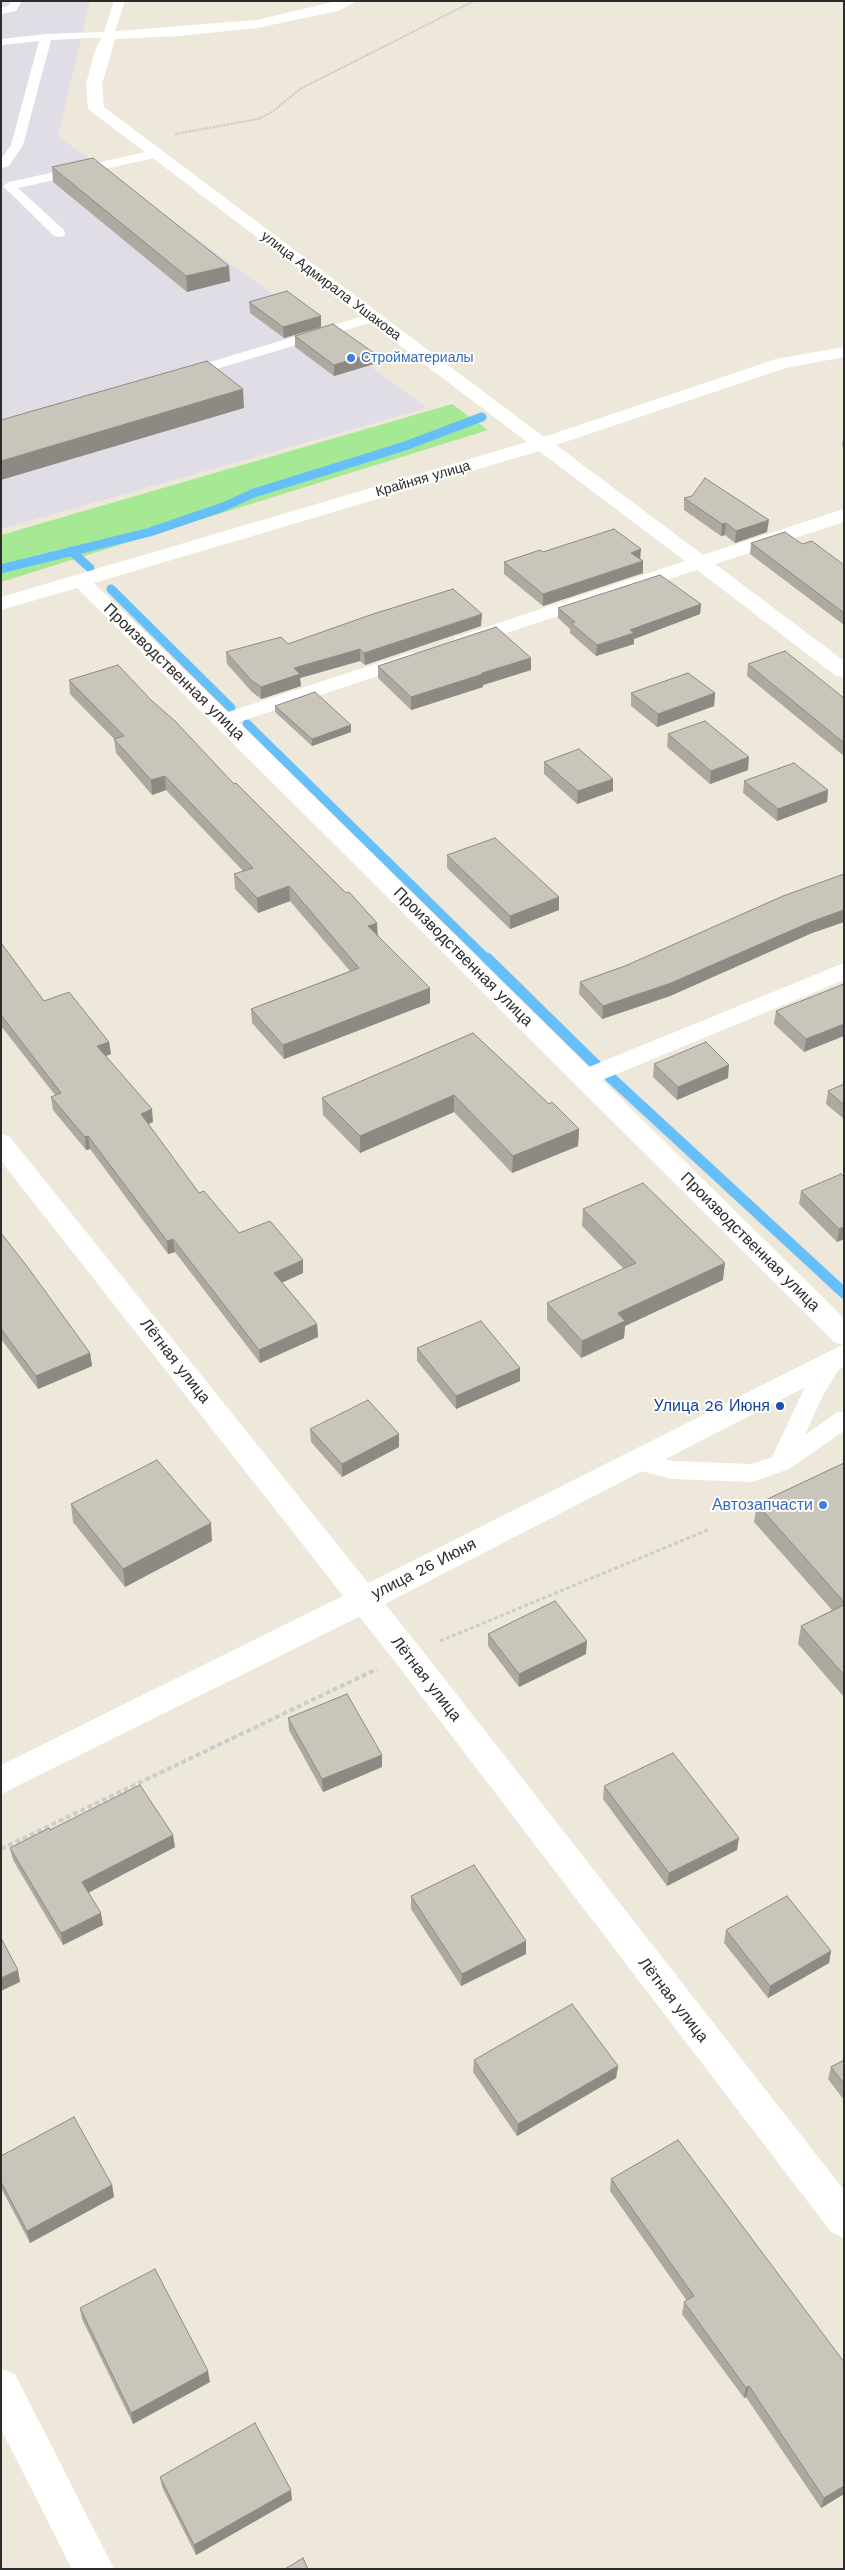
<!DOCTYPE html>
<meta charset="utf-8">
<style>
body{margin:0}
#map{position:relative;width:845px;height:2570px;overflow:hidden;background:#eee8db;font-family:"Work Sans",sans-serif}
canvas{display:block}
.frame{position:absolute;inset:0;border:2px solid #2b2b2b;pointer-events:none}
</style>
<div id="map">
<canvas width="845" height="2570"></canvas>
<div class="frame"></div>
</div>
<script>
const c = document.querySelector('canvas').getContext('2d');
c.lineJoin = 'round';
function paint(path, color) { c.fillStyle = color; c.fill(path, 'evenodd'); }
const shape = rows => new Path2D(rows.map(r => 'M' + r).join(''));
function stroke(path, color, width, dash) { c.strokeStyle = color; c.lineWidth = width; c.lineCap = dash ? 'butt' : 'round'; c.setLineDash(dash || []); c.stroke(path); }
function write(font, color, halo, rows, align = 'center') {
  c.font = font + ' "Work Sans",sans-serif'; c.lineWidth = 4; c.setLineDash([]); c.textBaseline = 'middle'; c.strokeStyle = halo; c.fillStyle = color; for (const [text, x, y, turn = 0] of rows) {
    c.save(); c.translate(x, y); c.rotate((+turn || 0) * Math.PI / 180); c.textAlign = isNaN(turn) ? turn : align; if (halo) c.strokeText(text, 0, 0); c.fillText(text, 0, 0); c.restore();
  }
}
const industrial = shape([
 [1,1,90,1,58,136,427,408,1,529]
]);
const green = shape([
 [452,404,488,430,1,582,1,535]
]);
const streamFar2 = shape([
 [478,418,482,417]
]);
const streamFar1 = shape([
 [71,551,90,568],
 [1,569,150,532,223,507,254,493,405,446,482,417],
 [111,589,231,708],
 [247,724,488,960]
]);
const stream = shape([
 [487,958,597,1066],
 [610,1077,844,1293]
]);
const pathFar2 = shape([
 [175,134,258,119,272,112,300,89,474,1]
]);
const pathFar1 = shape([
 [440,1641,710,1529]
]);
const path = shape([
 [1,1849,377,1669]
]);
const lane = shape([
 [11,1,22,1,16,11,1,14,1,8,8,6,11,1],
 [114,1,125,1,113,37,51,40,23,145,9,166,1,168,1,159,11,145,39,41,1,45,1,39,46,34,104,32,114,1],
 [155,150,159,151,161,154,159,157,18,188,64,230,65,233,64,236,59,237,54,236,3,186,9,182,155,150],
 [374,313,381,317,379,320,190,377,185,378,178,374,180,371,374,313],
 [834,1351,842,1353,844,1361,823,1395,805,1435,836,1413,844,1411,844,1431,789,1469,752,1482,673,1479,625,1467,622,1461,625,1455,633,1452,673,1461,751,1464,772,1457,805,1387,826,1353,834,1351]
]);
const street = shape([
 [337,1,357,1,338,11,257,28,179,36,115,39,102,84,104,107,544,437,776,359,844,347,844,357,786,368,556,445,703,555,844,509,844,522,715,564,844,661,844,677,836,676,697,570,470,645,463,647,456,645,453,641,456,637,685,561,539,451,94,583,228,712,406,654,413,652,420,654,424,658,420,662,239,722,589,1067,844,963,844,980,602,1080,844,1318,844,1345,834,1342,77,588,1,610,1,597,527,442,88,109,86,84,95,51,104,32,257,20,337,1],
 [1,1134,10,1137,418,1645,844,2190,844,2238,831,2232,396,1663,1,1161,1,1134],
 [1,2369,15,2374,114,2569,72,2569,1,2429,1,2369]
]);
const secondary = shape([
 [844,1344,844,1367,375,1609,1,1794,1,1765,353,1591,844,1344]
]);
const wall = shape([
 [52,167,230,281,187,292,53,182],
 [249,302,321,316,321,327,284,338,250,313],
 [295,336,374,353,374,364,334,376,295,347],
 [844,435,844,448,842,446],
 [684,498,767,532,735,543,725,535,721,536,684,510],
 [751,543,802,544,844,565,844,625,750,554],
 [543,552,641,559,643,561,643,573,543,606,504,574,504,562],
 [701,604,700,614,634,639,634,644,596,656,570,633,570,629,558,618,558,608],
 [481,626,365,665,360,661,300,678,301,686,261,699,252,692,227,664,226,652,288,644],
 [531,658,531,670,483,685,483,687,411,710,378,678,378,666],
 [748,664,844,698,844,756,747,676],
 [69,680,151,700,234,784,378,935,430,1003,284,1059,252,1023,251,1009,350,971,290,901,258,913,235,889,234,874,243,871,166,790,152,795,116,753,114,739,70,694],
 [631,693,715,693,714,706,657,727,631,706],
 [275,706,351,725,351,732,312,746,275,712],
 [668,734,748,770,710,784,667,747],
 [544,762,613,791,577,804,544,774],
 [744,781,828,790,827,802,777,821,743,793],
 [447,855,559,910,510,929,447,868],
 [844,874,844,922,812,933,670,996,602,1019,579,994,580,982,625,966],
 [1,943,44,1001,109,1042,111,1054,106,1056,153,1122,148,1124,199,1193,239,1233,303,1273,282,1282,317,1324,318,1337,260,1363,175,1252,168,1254,90,1149,86,1150,53,1110,51,1097,55,1095,1,1026],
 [844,984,804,1052,774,1024,776,1011],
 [473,1033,549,1104,579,1129,578,1146,512,1173,454,1112,360,1153,323,1115,322,1098],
 [654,1064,728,1078,677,1100,653,1077],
 [844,1084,844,1119,826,1104,828,1091],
 [844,1177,844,1239,837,1242,799,1204,801,1191],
 [583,1209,723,1280,625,1326,624,1338,581,1358,547,1320,547,1303,624,1269,582,1226],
 [1,1233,90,1353,92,1366,38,1389,1,1339],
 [417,1348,520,1381,456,1409,417,1361],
 [310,1429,399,1434,399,1447,342,1477,311,1442],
 [844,1463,844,1697,798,1644,801,1626,832,1610,754,1522,757,1504],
 [71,1504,212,1541,125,1587,73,1522],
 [488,1634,586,1654,519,1687,488,1646],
 [288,1718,382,1767,323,1792,289,1730],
 [604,1786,737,1850,667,1886,603,1799],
 [50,1830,175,1847,88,1893,103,1925,63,1945,13,1860,10,1848],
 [411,1896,526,1954,461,1986,411,1909],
 [726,1930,831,1951,829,1963,768,1998,724,1943],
 [474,2060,618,2066,616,2078,517,2136,473,2072],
 [844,2060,844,2100,828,2079,831,2067],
 [1,2156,112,2185,114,2197,30,2243,1,2188],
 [611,2179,844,2362,844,2494,821,2508,746,2397,744,2398,682,2314,684,2302,687,2301,610,2191],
 [80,2308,210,2382,133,2424,82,2319],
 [160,2477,292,2500,196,2555,162,2487]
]);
const shadedWall = shape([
 [229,266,230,281,187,292,186,276],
 [321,316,321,327,284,338,283,327],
 [374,353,374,364,334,376,334,365],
 [243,389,244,408,1,480,1,461],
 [769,520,767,532,735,543,736,531],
 [726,523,725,535,721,536,722,524],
 [641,549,640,561,631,553],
 [643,561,643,573,543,606,543,594],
 [701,604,700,614,634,639,634,644,596,656,597,645,630,630],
 [482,614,481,626,365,665,364,653],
 [360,649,360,661,300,678,301,686,261,699,261,687,294,668],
 [531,658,531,670,483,685,483,687,411,710,411,697,482,673],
 [715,693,714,706,657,727,658,714],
 [351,725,351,732,312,746,312,739],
 [749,757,748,770,710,784,711,771],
 [165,776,166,790,152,795,151,780],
 [613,779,613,791,577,804,578,791],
 [828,790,827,802,777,821,778,809],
 [289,886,290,901,258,913,257,898],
 [559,897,559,910,510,929,510,916],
 [844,910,844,922,812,933,670,996,602,1019,603,1006,813,921],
 [377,923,378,938,368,926],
 [430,988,430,1003,284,1059,283,1045],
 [844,1016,844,1036,804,1052,806,1039],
 [109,1042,111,1054,98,1059,97,1046],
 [729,1065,728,1078,677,1100,678,1087],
 [454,1095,454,1112,360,1153,360,1136],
 [152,1109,153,1122,142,1127,141,1114],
 [579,1129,578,1146,512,1173,513,1156],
 [88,1136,90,1149,86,1150,85,1137],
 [844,1227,844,1239,837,1242,839,1229],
 [173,1239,175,1252,168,1254,167,1241],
 [303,1260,303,1273,275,1286,274,1273],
 [725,1263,723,1280,625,1326,624,1338,581,1358,582,1341,618,1313],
 [317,1324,318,1337,260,1363,259,1350],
 [90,1353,92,1366,38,1389,36,1376],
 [520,1368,520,1381,456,1409,456,1396],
 [399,1434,399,1447,342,1477,342,1464],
 [211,1523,212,1541,125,1587,123,1569],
 [587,1641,586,1654,519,1687,519,1674],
 [382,1755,382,1767,323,1792,322,1779],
 [173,1835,175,1847,84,1895,82,1882],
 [739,1838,737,1850,667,1886,669,1873],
 [101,1913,103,1925,63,1945,61,1933],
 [526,1941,526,1954,461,1986,462,1974],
 [831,1951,829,1963,768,1998,770,1986],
 [18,1970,20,1982,1,1991,1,1978],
 [618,2066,616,2078,517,2136,518,2124],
 [112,2185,114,2197,30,2243,27,2231],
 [208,2371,210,2382,133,2424,131,2413],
 [749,2386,746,2397,744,2398,746,2388],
 [844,2486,844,2494,821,2508,824,2498],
 [291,2490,292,2500,196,2555,194,2545]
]);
const building = shape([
 [93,158,229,266,186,276,52,167,93,158],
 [287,291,321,316,283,327,249,302,287,291],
 [333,324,374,353,334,365,295,336,333,324],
 [207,361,243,389,1,461,1,420,207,361],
 [705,478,769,520,736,531,726,523,722,524,684,498,692,496,705,478],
 [614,529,641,549,631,553,643,561,543,594,504,562,540,550,543,552,614,529],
 [785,532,802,544,812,541,844,565,844,613,751,543,785,532],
 [660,575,701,604,630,630,634,633,597,645,571,623,575,622,558,608,660,575],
 [453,589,482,614,364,653,360,649,294,668,300,674,261,687,251,680,226,652,281,637,288,644,373,614,453,589],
 [496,627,531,658,482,673,483,674,411,697,378,666,496,627],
 [785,651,844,698,844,743,748,664,785,651],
 [118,665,151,700,175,721,234,784,236,783,346,893,349,892,377,923,368,926,430,988,283,1045,251,1009,359,968,289,886,257,898,234,874,253,868,165,776,151,780,114,739,124,736,69,680,118,665],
 [688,673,715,693,658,714,631,693,688,673],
 [315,692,351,725,312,739,275,706,315,692],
 [705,721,749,757,711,771,668,734,705,721],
 [579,749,613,779,578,791,544,762,579,749],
 [794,763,828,790,778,809,744,781,794,763],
 [495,838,559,897,510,916,447,855,495,838],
 [844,874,844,910,813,921,671,983,603,1006,580,982,625,966,783,896,844,874],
 [1,943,44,1001,69,992,109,1042,97,1046,152,1109,141,1114,199,1193,204,1191,239,1233,270,1221,303,1260,274,1273,317,1324,259,1350,173,1239,167,1241,88,1136,85,1137,51,1097,61,1093,1,1015,1,943],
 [844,984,844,1024,806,1039,776,1011,844,984],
 [473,1033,549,1104,552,1102,579,1129,513,1156,454,1095,360,1136,322,1098,473,1033],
 [706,1042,729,1065,678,1087,654,1064,706,1042],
 [844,1084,844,1105,828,1091,844,1084],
 [841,1174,844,1177,844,1227,839,1229,801,1191,841,1174],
 [643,1183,725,1263,618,1313,625,1321,582,1341,547,1303,636,1263,583,1209,643,1183],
 [1,1233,29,1269,90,1353,36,1376,1,1329,1,1233],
 [481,1321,520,1368,456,1396,417,1348,481,1321],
 [368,1400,399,1434,342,1464,310,1429,368,1400],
 [157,1460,211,1523,123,1569,71,1504,157,1460],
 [844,1463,844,1602,757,1504,844,1463],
 [555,1601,587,1641,519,1674,488,1634,555,1601],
 [844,1605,844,1675,801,1626,844,1605],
 [347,1694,382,1755,322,1779,288,1718,347,1694],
 [673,1753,739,1838,669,1873,604,1786,673,1753],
 [140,1785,173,1835,82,1882,101,1913,61,1933,10,1848,49,1828,50,1830,140,1785],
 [474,1865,526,1941,462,1974,411,1896,474,1865],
 [787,1896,831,1951,770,1986,726,1930,787,1896],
 [1,1938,18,1970,1,1978,1,1938],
 [572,2004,618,2066,518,2124,474,2060,572,2004],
 [844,2060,844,2084,831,2067,844,2060],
 [74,2117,112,2185,27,2231,1,2182,1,2156,74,2117],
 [678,2140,844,2362,844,2486,824,2498,749,2386,746,2388,684,2302,694,2296,611,2179,678,2140],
 [155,2269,208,2371,131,2413,80,2308,155,2269],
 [255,2423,291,2490,194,2545,160,2477,255,2423],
 [303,2558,308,2569,285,2569,303,2558]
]);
const markers = [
 [351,358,5,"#3f7fe0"],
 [780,1406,5,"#1a4fb4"],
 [823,1505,5,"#3f7fe0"]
];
const farStreetnames = [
 ["улица Адмирала Ушакова",331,286,37],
 ["Крайняя улица",423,479,-16]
];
const farShopnames = [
 ["Стройматериалы",361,358]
];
const streetNames = [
 ["Производственная улица",174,672,44],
 ["Производственная улица",463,957,45],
 ["Производственная улица",750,1242,45],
 ["Лётная улица",175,1361,52],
 ["улица 26 Июня",424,1569,-27],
 ["Лётная улица",426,1679,52],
 ["Лётная улица",673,2000,52]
];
const transitNames = [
 ["Улица 26 Июня",770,1406]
];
const shopNames = [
 ["Автозапчасти",813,1505]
];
paint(industrial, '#e0dde6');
paint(green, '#a6e994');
stroke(streamFar2, '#66bff8', 7);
stroke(streamFar1, '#66bff8', 9);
stroke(stream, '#66bff8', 11);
stroke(pathFar2, '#ccc', 2, [2.5, 1]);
stroke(pathFar1, '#ccc', 3, [4, 2.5]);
stroke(path, '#ccc', 4, [5, 3]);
paint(lane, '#fff');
paint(street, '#fff');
paint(secondary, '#fff');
paint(wall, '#ada9a1');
paint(shadedWall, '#8d8a83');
paint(building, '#c9c5bb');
stroke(building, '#8d8a83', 1);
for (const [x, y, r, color] of markers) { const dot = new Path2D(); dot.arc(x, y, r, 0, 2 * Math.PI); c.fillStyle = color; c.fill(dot); stroke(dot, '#fff', 2); }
write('14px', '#2b2b2b', '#fff', farStreetnames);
write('14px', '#366cbe', '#fff', farShopnames, 'left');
write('16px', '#2b2b2b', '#fff', streetNames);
write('16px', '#164399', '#fff', transitNames, 'right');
write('16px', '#366cbe', '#fff', shopNames, 'right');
</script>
